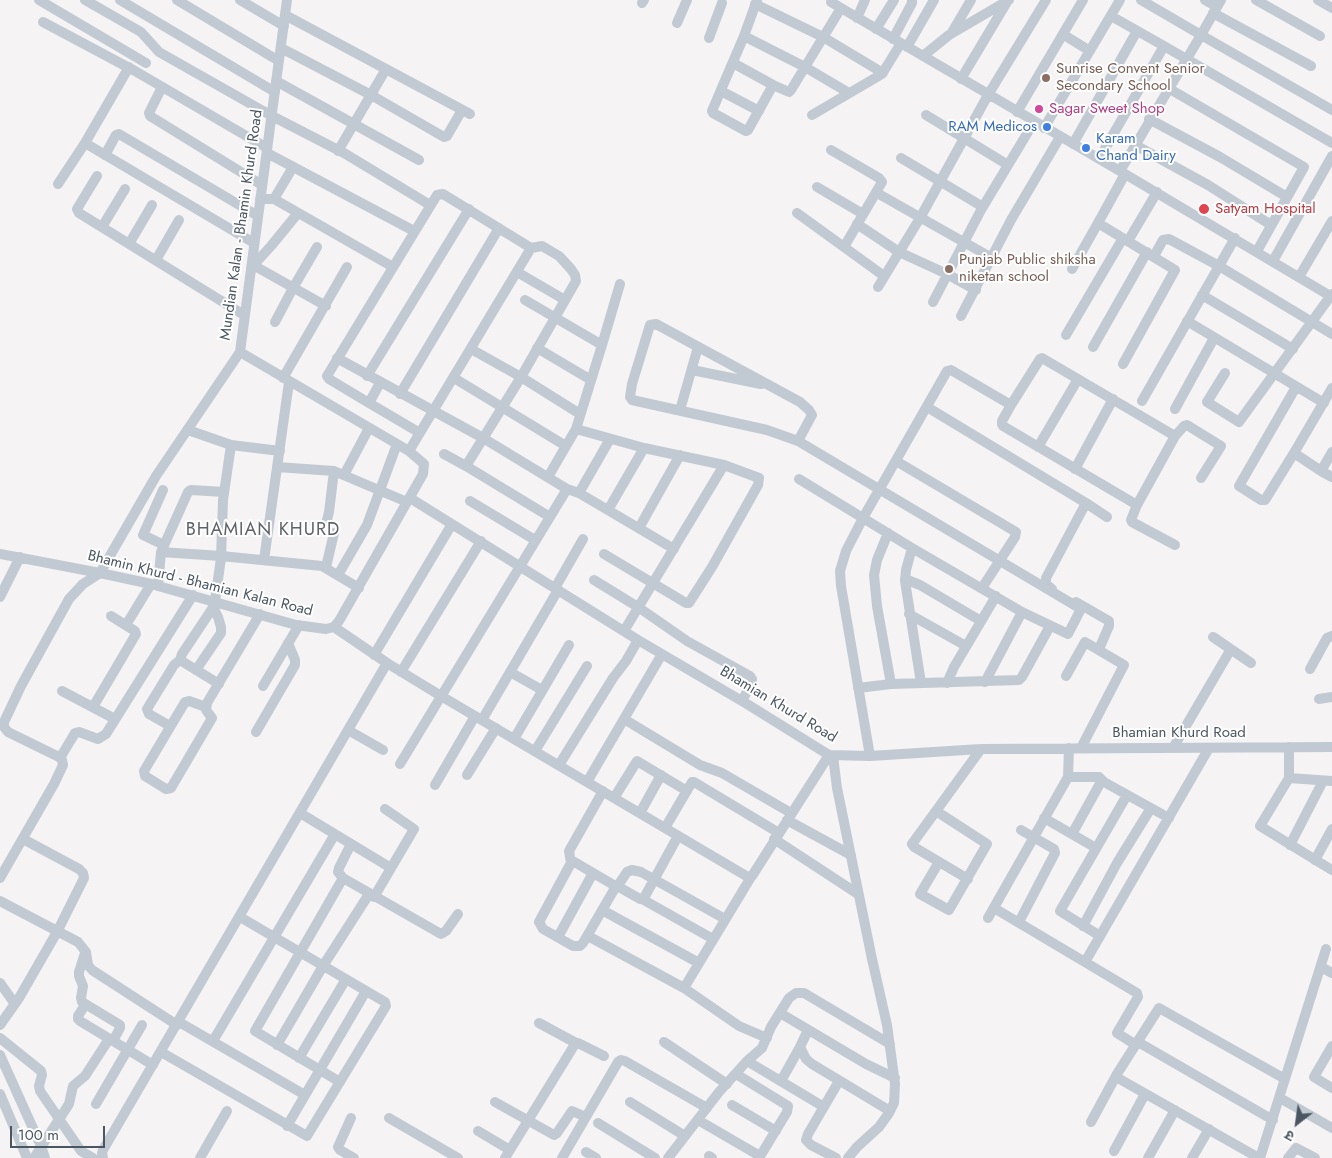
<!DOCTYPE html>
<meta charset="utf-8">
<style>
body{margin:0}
#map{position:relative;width:1332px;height:1158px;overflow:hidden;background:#f5f3f3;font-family:Jost,"Noto Sans Devanagari",sans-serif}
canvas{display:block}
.north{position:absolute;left:1272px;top:1098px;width:50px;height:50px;-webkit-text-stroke:4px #fff;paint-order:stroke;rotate:210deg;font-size:14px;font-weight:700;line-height:20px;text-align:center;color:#4a5661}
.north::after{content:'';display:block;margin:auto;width:18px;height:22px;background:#4a5661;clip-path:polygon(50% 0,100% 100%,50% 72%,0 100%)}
.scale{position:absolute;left:10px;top:1126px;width:95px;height:22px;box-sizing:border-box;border:2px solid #4a5661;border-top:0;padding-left:6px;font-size:15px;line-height:18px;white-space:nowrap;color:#4a5661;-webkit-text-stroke:4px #fff;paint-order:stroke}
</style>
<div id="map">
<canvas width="1332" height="1158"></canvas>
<div class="north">उ</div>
<div class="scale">100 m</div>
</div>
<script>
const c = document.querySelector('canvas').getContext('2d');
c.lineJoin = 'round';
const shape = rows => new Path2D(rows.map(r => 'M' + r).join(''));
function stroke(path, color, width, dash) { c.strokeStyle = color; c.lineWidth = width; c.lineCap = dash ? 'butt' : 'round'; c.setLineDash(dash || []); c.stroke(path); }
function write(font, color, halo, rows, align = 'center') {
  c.font = font + ' Jost,sans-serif'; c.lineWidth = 4; c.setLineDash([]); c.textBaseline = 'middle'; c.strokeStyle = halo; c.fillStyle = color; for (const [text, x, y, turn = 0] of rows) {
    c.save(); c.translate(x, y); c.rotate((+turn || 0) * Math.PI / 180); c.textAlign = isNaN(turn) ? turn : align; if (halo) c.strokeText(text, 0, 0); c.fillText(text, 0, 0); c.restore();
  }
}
const minor = shape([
 [39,0,146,63],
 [85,0,141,32,159,52,272,116,344,153,430,205],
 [120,0,275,92],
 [177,0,279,61],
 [240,0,284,26],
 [757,0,744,36,712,111,713,113,746,131,748,130,773,85,789,92,791,90,841,8,1125,174],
 [1205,0,1217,7],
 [1221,0,1201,35,1332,110],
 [1256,0,1320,36],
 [1318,0,1332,8],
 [831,2,841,8],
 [642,3,644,0],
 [755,4,823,37,883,73],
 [1213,13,1311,66],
 [285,15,470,114],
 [1111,16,1164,46],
 [857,18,865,0],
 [43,22,135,71,267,148],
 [677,23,687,0],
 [876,29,894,0],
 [951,34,971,0],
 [1064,35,1090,51],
 [744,36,805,67,849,93],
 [709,38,722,3],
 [893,39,912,3,912,0],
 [907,47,934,0],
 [281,48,371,95,444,137,447,136,462,110],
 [923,56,949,35,1009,0],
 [733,63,773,85],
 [961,79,1007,2],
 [276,81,419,160],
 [162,87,149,113,150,116,262,185],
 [1168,88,1304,167,1257,251],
 [721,91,759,111],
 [1017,112,1083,0],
 [812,115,882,74,901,43],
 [926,115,1008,165],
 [1149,119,1220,157,1287,197],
 [1044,128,1120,0],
 [85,143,254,243],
 [1073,144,1137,31],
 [1135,145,1208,185,1271,225],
 [831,150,879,178,882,182,844,247],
 [338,151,386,69],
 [267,153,414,231],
 [105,155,116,135,119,134,258,216],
 [901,158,983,207],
 [1099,159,1164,46,1332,143],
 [1120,171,1201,35,1141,0],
 [97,176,77,209,79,213,244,315],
 [58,184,85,143,129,67],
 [817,187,863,214],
 [877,193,992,258],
 [260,199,274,199,393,267],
 [274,199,293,167],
 [797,213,884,276],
 [857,224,899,252,947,274,976,290],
 [102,227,125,189],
 [1128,241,1157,192],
 [129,244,152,205],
 [1154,256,1163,240,1169,239,1219,266,1332,334],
 [156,260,179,220],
 [1273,261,1332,156],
 [253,265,326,306],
 [251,268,271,246,298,213],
 [1072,269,1098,223],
 [517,272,565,300],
 [1299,277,1332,221],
 [878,287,920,218,988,95,1046,0],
 [1202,295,1293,349],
 [525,300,602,345,576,429,566,446],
 [933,302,981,210,1034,122],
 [961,316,1011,220,1060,137],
 [1187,321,1324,403],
 [275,322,293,288,317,247],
 [1066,335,1123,238],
 [602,345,620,284],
 [1093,347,1147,252],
 [537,348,591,380],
 [471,349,521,377,580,414],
 [337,358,483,438,567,489,579,493,674,549],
 [1123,364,1175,270,1098,223,1125,174,1332,297],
 [692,370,761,384],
 [1225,373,1207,402,1239,422,1332,294],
 [367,376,469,209],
 [283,378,347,267],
 [454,378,566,446,548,477],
 [380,383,369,403,420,433],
 [400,394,499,228],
 [1142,401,1235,238],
 [369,403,329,379,327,376,437,195,443,194,531,248,409,451],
 [1011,405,1040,359,1042,358,1175,436,1137,505,1131,520,1132,522,1175,545],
 [927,407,1086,503],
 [1175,409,1214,338],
 [680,410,698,347],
 [576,429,644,448,724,465,759,478,758,485,712,567,689,603,686,603,604,554],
 [188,430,231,445,223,500,221,558,215,601,212,609,182,654,180,660,219,684],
 [1175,436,1184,426,1187,425,1221,446,1201,478],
 [798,441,812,415,809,410,800,402,656,324,650,325,632,384,630,397,632,400,767,430,798,441,1081,609,1068,634,1022,612,912,548,799,479],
 [231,445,280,451],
 [1038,447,1078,379],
 [1332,452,1321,471,1332,477],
 [1294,453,1265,500,1261,500,1239,486,1296,387],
 [444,454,466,466,550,517],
 [896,461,1016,532,1015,537,982,588],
 [466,466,521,377,576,281,575,275,571,269,559,256,542,246,531,248],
 [277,467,334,471,407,502],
 [1075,469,1113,399],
 [1321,471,1294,453,1332,388],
 [344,475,369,428],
 [163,490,143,535,164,545],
 [579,493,610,439],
 [410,498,638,640,747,704,829,755,870,756,981,749,1332,747],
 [470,501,535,540],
 [608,510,644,448],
 [326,524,329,512,334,471],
 [639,528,680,455],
 [888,533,877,560,874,575,877,606,891,684],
 [912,548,906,570,905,581,921,683],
 [161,552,221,556,322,566,359,588],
 [0,554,100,573,151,584,296,625,326,629,334,627,339,621,423,474,424,464,409,451,240,352,287,0],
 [264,560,289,382],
 [326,567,334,533],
 [338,575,367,525,397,444],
 [905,579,920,585,981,621],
 [594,580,638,607,687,641,750,676,752,679,752,682,742,701],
 [158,586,161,552,188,492,191,490,224,492],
 [555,588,583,539],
 [1052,589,1046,584,1046,578,1086,503,1107,517],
 [0,597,20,557],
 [1076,602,1109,621,1109,626,1099,649],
 [909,614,966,646],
 [126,625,151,584],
 [334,627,387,663,441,696,748,877,752,876,829,755],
 [624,631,724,465],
 [1213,637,1251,663],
 [374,655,452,524],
 [1310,669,1327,638,1332,636],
 [196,670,221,633,221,627,218,617,213,607],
 [401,672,481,541],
 [510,672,542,690],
 [1066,676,1085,642,1124,665,1081,748],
 [985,682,1022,612],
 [947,683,954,667,996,596],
 [263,686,299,625],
 [858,688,891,684,1019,680,1022,677,1050,626],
 [62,691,115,719],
 [1319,699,1332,697],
 [93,707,136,634,135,631,111,616],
 [206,707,189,701,185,702,144,771,145,776,166,789,171,788,212,718,206,710,207,703,260,614],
 [624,719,700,765,722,773,791,813],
 [482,720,558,590],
 [170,726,149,714,147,709,174,665,180,660],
 [348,730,383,750],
 [256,732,295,665,295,660,288,643],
 [514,739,569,645],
 [1289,747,1289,778,1260,826,1332,870],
 [1173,748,1231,649],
 [535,751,587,666],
 [833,756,837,788,872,959,887,1025,895,1084,894,1103,889,1113,879,1127,857,1147,848,1158],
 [870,756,841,586,840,571,846,551,863,518,947,371,951,370,1011,405,1002,421,1002,424,1003,426,1137,505],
 [60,758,75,733,79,732,98,739,106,734,193,595],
 [400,764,567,489],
 [559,765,613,678,626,661,638,640],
 [467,775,496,728],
 [1068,777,1099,777,1104,782,1169,818],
 [1289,778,1332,781],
 [587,782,662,654],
 [435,785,475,716],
 [603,791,569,851,571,863,539,922,543,929,573,946,580,946,583,943,615,888,619,887,640,899,644,898,678,836],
 [614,798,637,761,687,791],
 [936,811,987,844,949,910,920,894,939,862],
 [300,813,391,868],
 [640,813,661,775],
 [1044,818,1096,848],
 [787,820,851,855],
 [665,828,692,782,694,782,779,833],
 [1072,834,1102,780],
 [774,839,858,894],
 [351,844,339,868,338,872,343,878,441,934,446,931,458,914],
 [1290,845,1323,781],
 [571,860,617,887],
 [1315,860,1332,829],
 [0,878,54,784,63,765,62,760,59,757,8,732,4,727,4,722,21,686,69,599,83,584,100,573,156,476,240,352],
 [968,879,914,847,912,844,981,749],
 [617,887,627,872,632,870,641,872,725,919],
 [374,897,414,829,385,809],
 [642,899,713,939],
 [0,901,78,942,86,952,88,965,92,970,177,1025],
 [994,908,1137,993,1138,997,1117,1033,1136,1045],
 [602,910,699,963],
 [988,918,1068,777,1069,748],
 [1019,922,1055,853,1054,849,1021,830],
 [1083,926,1117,863,1151,808],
 [588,936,684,988,739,1026,767,1038],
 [1100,936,1060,911,1127,795],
 [558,937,593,873],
 [85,953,79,972,79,976,83,986,81,998,82,1002,120,1025,120,1028,113,1041],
 [1085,962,1209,748],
 [1321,967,1332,973],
 [0,983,15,1004],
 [684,988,751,877],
 [85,1005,78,1016,78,1019,80,1021,153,1065],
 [780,1013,866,1064,895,1078],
 [179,1022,305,1095],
 [539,1023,576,1043],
 [0,1025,19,998,57,932,84,878,83,873,79,869,23,839],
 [808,1030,800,1047,806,1059,812,1064,890,1111],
 [0,1038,41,1071,42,1075,39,1086,40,1091,81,1151,93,1158],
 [213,1041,335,834],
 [664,1042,727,1084],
 [1138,1042,1273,1120],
 [277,1045,323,966,369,894],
 [1332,1046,1314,1077,1332,1088],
 [161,1052,307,1136,386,1006,385,1002,240,917],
 [0,1055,41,1146,45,1158],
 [299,1058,346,979],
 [747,1061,824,1107],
 [736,1074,788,1106,787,1112,759,1158],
 [1116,1077,1259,1158],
 [781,1081,800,1047],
 [340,1082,255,1031,343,878],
 [0,1094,27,1158],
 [1280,1098,1332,1128],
 [495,1102,554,1135,557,1133,572,1111,586,1117],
 [630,1102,685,1136],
 [96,1104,142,1025],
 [732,1105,776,1131],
 [351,1118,338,1147,340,1150,354,1158],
 [389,1118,458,1158],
 [698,1120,760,1156],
 [1091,1122,1117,1074,1159,1008,1285,1079],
 [598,1123,655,1158],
 [287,1126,366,991],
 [478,1131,510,1150],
 [1114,1151,1145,1094],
 [586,1152,596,1158],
 [709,1156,712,1158],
 [34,1158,69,1104,73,1086,85,1076,109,1039],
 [103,1158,102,1153,103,1150,387,663],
 [200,1158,227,1111],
 [505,1158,575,1044,578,1043,604,1056],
 [562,1158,618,1062,621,1060,625,1061,707,1108],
 [668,1158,719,1092,747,1061,762,1048,771,1027,789,998,796,993,804,993,890,1044],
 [836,1158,811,1145,806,1140,808,1134,839,1081],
 [1148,1158,1175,1110],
 [1192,1158,1209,1129],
 [1260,1158,1326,949],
 [1288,1158,1296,1148,1315,1158]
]);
const markers = [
 [1046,78,5,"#8d6e63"],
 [1039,109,5,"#d1479c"],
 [1047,127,5,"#3f7fe0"],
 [1086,148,5,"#3f7fe0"],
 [1204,209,6,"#e0444e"],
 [949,269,5,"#8d6e63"]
];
const educationNames = [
 ["Sunrise Convent Senior",1056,69],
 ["Secondary School",1056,86],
 ["Punjab Public shiksha",959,260],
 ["niketan school",959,277]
];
const hotelNames = [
 ["Sagar Sweet Shop",1049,109]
];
const shopNames = [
 ["RAM Medicos",1037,127],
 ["Karam",1096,139,"left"],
 ["Chand Dairy",1096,156,"left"]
];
const healthNames = [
 ["Satyam Hospital",1215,209]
];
const streetNames = [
 ["Mundian Kalan - Bhamin Khurd Road",242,225,-82],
 ["Bhamin Khurd - Bhamian Kalan Road",200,584,14],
 ["Bhamian Khurd Road",778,705,31],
 ["Bhamian Khurd Road",1179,733]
];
const quarterNames = [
 ["BHAMIAN KHURD",263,531]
];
stroke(minor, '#c1cad2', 10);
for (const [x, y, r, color] of markers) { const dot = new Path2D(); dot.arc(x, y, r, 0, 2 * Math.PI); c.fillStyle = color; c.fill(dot); stroke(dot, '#fff', 2); }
write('15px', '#785e54', '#fff', educationNames, 'left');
write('15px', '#b23c85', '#fff', hotelNames, 'left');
write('15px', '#366cbe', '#fff', shopNames, 'right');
write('15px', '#be3a42', '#fff', healthNames, 'left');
write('15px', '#4a5661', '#fff', streetNames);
c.letterSpacing = '1px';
write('18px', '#5f6368', '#fff', quarterNames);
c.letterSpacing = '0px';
</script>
